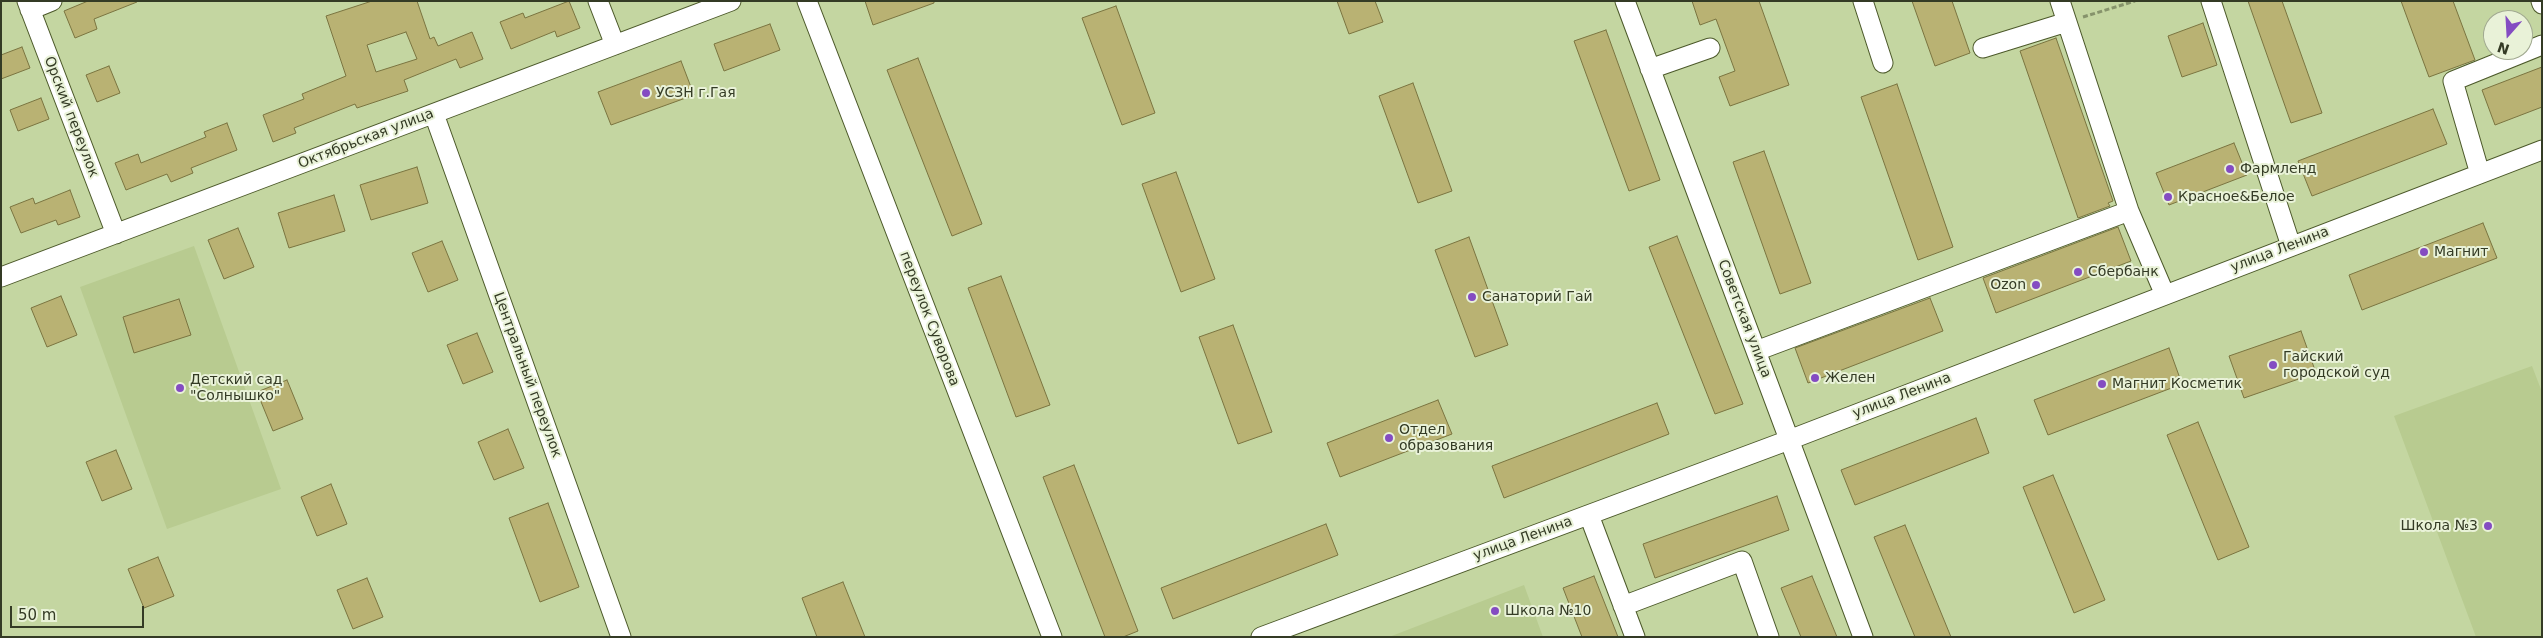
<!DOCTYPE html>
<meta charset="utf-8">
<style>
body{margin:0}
#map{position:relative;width:2543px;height:638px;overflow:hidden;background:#c4d6a1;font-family:"DejaVu Sans",sans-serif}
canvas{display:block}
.frame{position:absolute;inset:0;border:2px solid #343b25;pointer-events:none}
.north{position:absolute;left:2483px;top:10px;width:50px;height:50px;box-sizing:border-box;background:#e9f2d8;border:1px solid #a1a990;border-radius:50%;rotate:199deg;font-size:14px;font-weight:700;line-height:20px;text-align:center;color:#343b25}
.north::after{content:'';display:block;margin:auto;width:18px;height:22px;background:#844cc2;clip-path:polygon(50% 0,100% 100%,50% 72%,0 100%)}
.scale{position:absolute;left:10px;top:606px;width:134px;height:22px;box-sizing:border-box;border:2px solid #343b25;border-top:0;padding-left:6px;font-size:15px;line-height:18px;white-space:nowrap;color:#343b25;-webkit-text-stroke:4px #e9f2d8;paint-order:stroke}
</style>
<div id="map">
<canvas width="2543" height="638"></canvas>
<div class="frame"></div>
<div class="north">N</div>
<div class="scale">50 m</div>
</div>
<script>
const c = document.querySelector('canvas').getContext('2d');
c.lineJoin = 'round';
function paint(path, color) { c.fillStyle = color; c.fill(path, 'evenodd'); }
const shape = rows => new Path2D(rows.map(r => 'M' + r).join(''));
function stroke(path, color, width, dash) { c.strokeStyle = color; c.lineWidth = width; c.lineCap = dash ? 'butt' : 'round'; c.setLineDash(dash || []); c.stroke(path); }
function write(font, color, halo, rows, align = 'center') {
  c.font = font + ' "DejaVu Sans",sans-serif'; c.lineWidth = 4; c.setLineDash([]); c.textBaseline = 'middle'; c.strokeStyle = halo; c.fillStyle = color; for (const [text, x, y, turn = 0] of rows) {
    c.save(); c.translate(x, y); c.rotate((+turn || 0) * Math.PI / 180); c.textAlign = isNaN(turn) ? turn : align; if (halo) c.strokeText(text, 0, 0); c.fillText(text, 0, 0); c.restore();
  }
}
const built = shape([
 [194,246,281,489,167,529,80,287],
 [2532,366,2542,392,2542,637,2476,637,2394,416],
 [1524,585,1543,637,1389,637]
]);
const building = shape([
 [88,1,137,1,137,2,94,19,97,29,75,38,64,11,88,1],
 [372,1,417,1,430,39,434,37,438,46,472,32,483,59,460,68,456,59,404,80,408,91,357,108,355,104,294,128,296,133,273,142,263,115,304,99,302,94,346,76,326,16,372,1],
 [406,32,417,59,376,72,367,45,406,32],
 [569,1,580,28,557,37,555,31,511,49,500,22,523,13,525,18,569,1],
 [865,1,934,1,934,3,873,25,865,1],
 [1337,1,1375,1,1383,22,1349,34,1337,1],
 [1692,1,1759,1,1789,85,1730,106,1719,77,1735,71,1716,19,1700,25,1692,1],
 [1912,1,1952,1,1970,53,1935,66,1912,1],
 [2248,1,2282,1,2322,113,2291,123,2248,1],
 [2401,1,2453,1,2475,60,2429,77,2401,1],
 [1116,6,1155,113,1122,125,1082,18,1116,6],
 [2203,23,2217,65,2182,77,2168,36,2203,23],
 [770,24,780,50,724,71,714,44,770,24],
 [1606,30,1660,180,1629,191,1574,41,1606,30],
 [2056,38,2113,201,2108,203,2110,206,2078,218,2020,51,2056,38],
 [22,47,30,68,1,79,1,55,22,47],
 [918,58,982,224,952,236,887,70,918,58],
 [681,61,694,95,611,125,598,92,681,61],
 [109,66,120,93,97,102,86,75,109,66],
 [2542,67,2542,107,2495,125,2482,90,2542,67],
 [1413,83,1452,191,1418,203,1379,96,1413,83],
 [1897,84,1953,247,1918,260,1861,97,1897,84],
 [41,98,49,119,18,131,10,110,41,98],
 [2433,109,2447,144,2312,196,2298,161,2433,109],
 [227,123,237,150,191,168,193,173,171,182,167,174,126,190,115,163,138,154,141,163,206,137,204,132,227,123],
 [2234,143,2247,175,2169,205,2156,173,2234,143],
 [1764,151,1811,283,1780,294,1733,162,1764,151],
 [417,167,428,203,371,220,360,185,417,167],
 [1176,172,1215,279,1181,292,1142,184,1176,172],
 [70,190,80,217,58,225,56,220,21,233,10,207,33,198,35,204,70,190],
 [334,195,345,231,289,248,278,213,334,195],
 [2483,223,2497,258,2362,310,2349,275,2483,223],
 [2118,227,2131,261,1996,313,1983,278,2118,227],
 [238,228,254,267,224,279,208,240,238,228],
 [1677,236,1743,404,1715,414,1649,247,1677,236],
 [1469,237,1508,345,1475,357,1435,250,1469,237],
 [442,241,458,280,428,292,412,253,442,241],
 [1001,276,1050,405,1016,417,968,288,1001,276],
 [61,296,77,335,47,347,31,308,61,296],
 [1930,298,1943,331,1808,383,1795,348,1930,298],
 [179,299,191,335,134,353,123,317,179,299],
 [1233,325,1272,432,1238,444,1199,337,1233,325],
 [2301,331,2316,373,2244,398,2229,356,2301,331],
 [477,333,493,372,463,384,447,345,477,333],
 [2169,348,2182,384,2048,435,2034,400,2169,348],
 [287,380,303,419,273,431,257,392,287,380],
 [1438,400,1452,434,1340,477,1327,443,1438,400],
 [1657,403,1669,434,1504,498,1492,466,1657,403],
 [1976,418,1989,453,1855,505,1841,470,1976,418],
 [2198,422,2249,547,2218,560,2167,435,2198,422],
 [508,429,524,468,494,480,478,442,508,429],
 [116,450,132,489,102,501,86,462,116,450],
 [1074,465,1138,631,1123,637,1105,637,1043,477,1074,465],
 [2053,475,2105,600,2074,613,2023,487,2053,475],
 [331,484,347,524,317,536,301,497,331,484],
 [1777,496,1789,530,1655,578,1643,544,1777,496],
 [548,503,579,587,540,602,509,518,548,503],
 [1326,524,1338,555,1173,619,1161,588,1326,524],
 [1905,525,1951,637,1915,637,1874,537,1905,525],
 [158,557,174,596,144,608,128,569,158,557],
 [1594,576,1618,637,1582,637,1563,588,1594,576],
 [1812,576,1837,637,1801,637,1781,588,1812,576],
 [367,578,383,617,353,629,337,590,367,578],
 [843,582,865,637,817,637,802,598,843,582]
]);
const path = shape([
 [2083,17,2135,1]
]);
const minor = shape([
 [27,1,116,234],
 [598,1,615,45],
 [807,1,1052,637],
 [1625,1,1863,637],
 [1863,1,1883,63],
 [2060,1,2129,211],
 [2211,1,2291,246],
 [2541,1,2542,4],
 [30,10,52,1],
 [1983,48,2067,22],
 [1650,69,1710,48],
 [434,114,621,637],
 [2480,174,2453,81,2542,45],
 [1,277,731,1],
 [1756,351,2129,211,2165,295],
 [1589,515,1635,637],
 [1623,606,1742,561,1769,637],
 [1261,637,1789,440,2542,150]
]);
const markers = [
 [646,93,5,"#844cc2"],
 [2230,169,5,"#844cc2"],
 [2168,197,5,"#844cc2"],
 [2424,252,5,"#844cc2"],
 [2078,272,5,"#844cc2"],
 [2036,285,5,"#844cc2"],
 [1472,297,5,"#844cc2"],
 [2273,365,5,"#844cc2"],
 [1815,378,5,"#844cc2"],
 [2102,384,5,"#844cc2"],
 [180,388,5,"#844cc2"],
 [1389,438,5,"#844cc2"],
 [2488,526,5,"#844cc2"],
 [1495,611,5,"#844cc2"]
];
const poiNames = [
 ["УСЗН г.Гая",656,93],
 ["Фармленд",2240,169],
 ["Красное&Белое",2178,197],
 ["Магнит",2434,252],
 ["Сбербанк",2088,272],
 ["Ozon",2026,285,"right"],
 ["Санаторий Гай",1482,297],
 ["Гайский",2283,357],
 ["городской суд",2283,373],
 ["Желен",1825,378],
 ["Детский сад",190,380],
 ["\"Солнышко\"",190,396],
 ["Магнит Косметик",2112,384],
 ["Отдел",1399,430],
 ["образования",1399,446],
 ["Школа №3",2478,526,"right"],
 ["Школа №10",1505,611]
];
const streetNames = [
 ["Орский переулок",71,117,69],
 ["Октябрьская улица",366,139,-21],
 ["улица Ленина",2280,250,-21],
 ["переулок Суворова",929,319,69],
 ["Советская улица",1744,319,69],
 ["Центральный переулок",527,375,70],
 ["улица Ленина",1902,396,-21],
 ["улица Ленина",1523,539,-20]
];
paint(built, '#b8cb90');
paint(building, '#b9b273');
stroke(building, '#7a7440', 1);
stroke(minor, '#4c592a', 21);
stroke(path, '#86936b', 3, [5, 2.5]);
stroke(minor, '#fff', 19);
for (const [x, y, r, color] of markers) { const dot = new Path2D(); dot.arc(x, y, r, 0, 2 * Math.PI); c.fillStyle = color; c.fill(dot); stroke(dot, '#e9f2d8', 2); }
write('14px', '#343b25', '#e9f2d8', poiNames, 'left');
write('14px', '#343b25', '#e9f2d8', streetNames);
</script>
